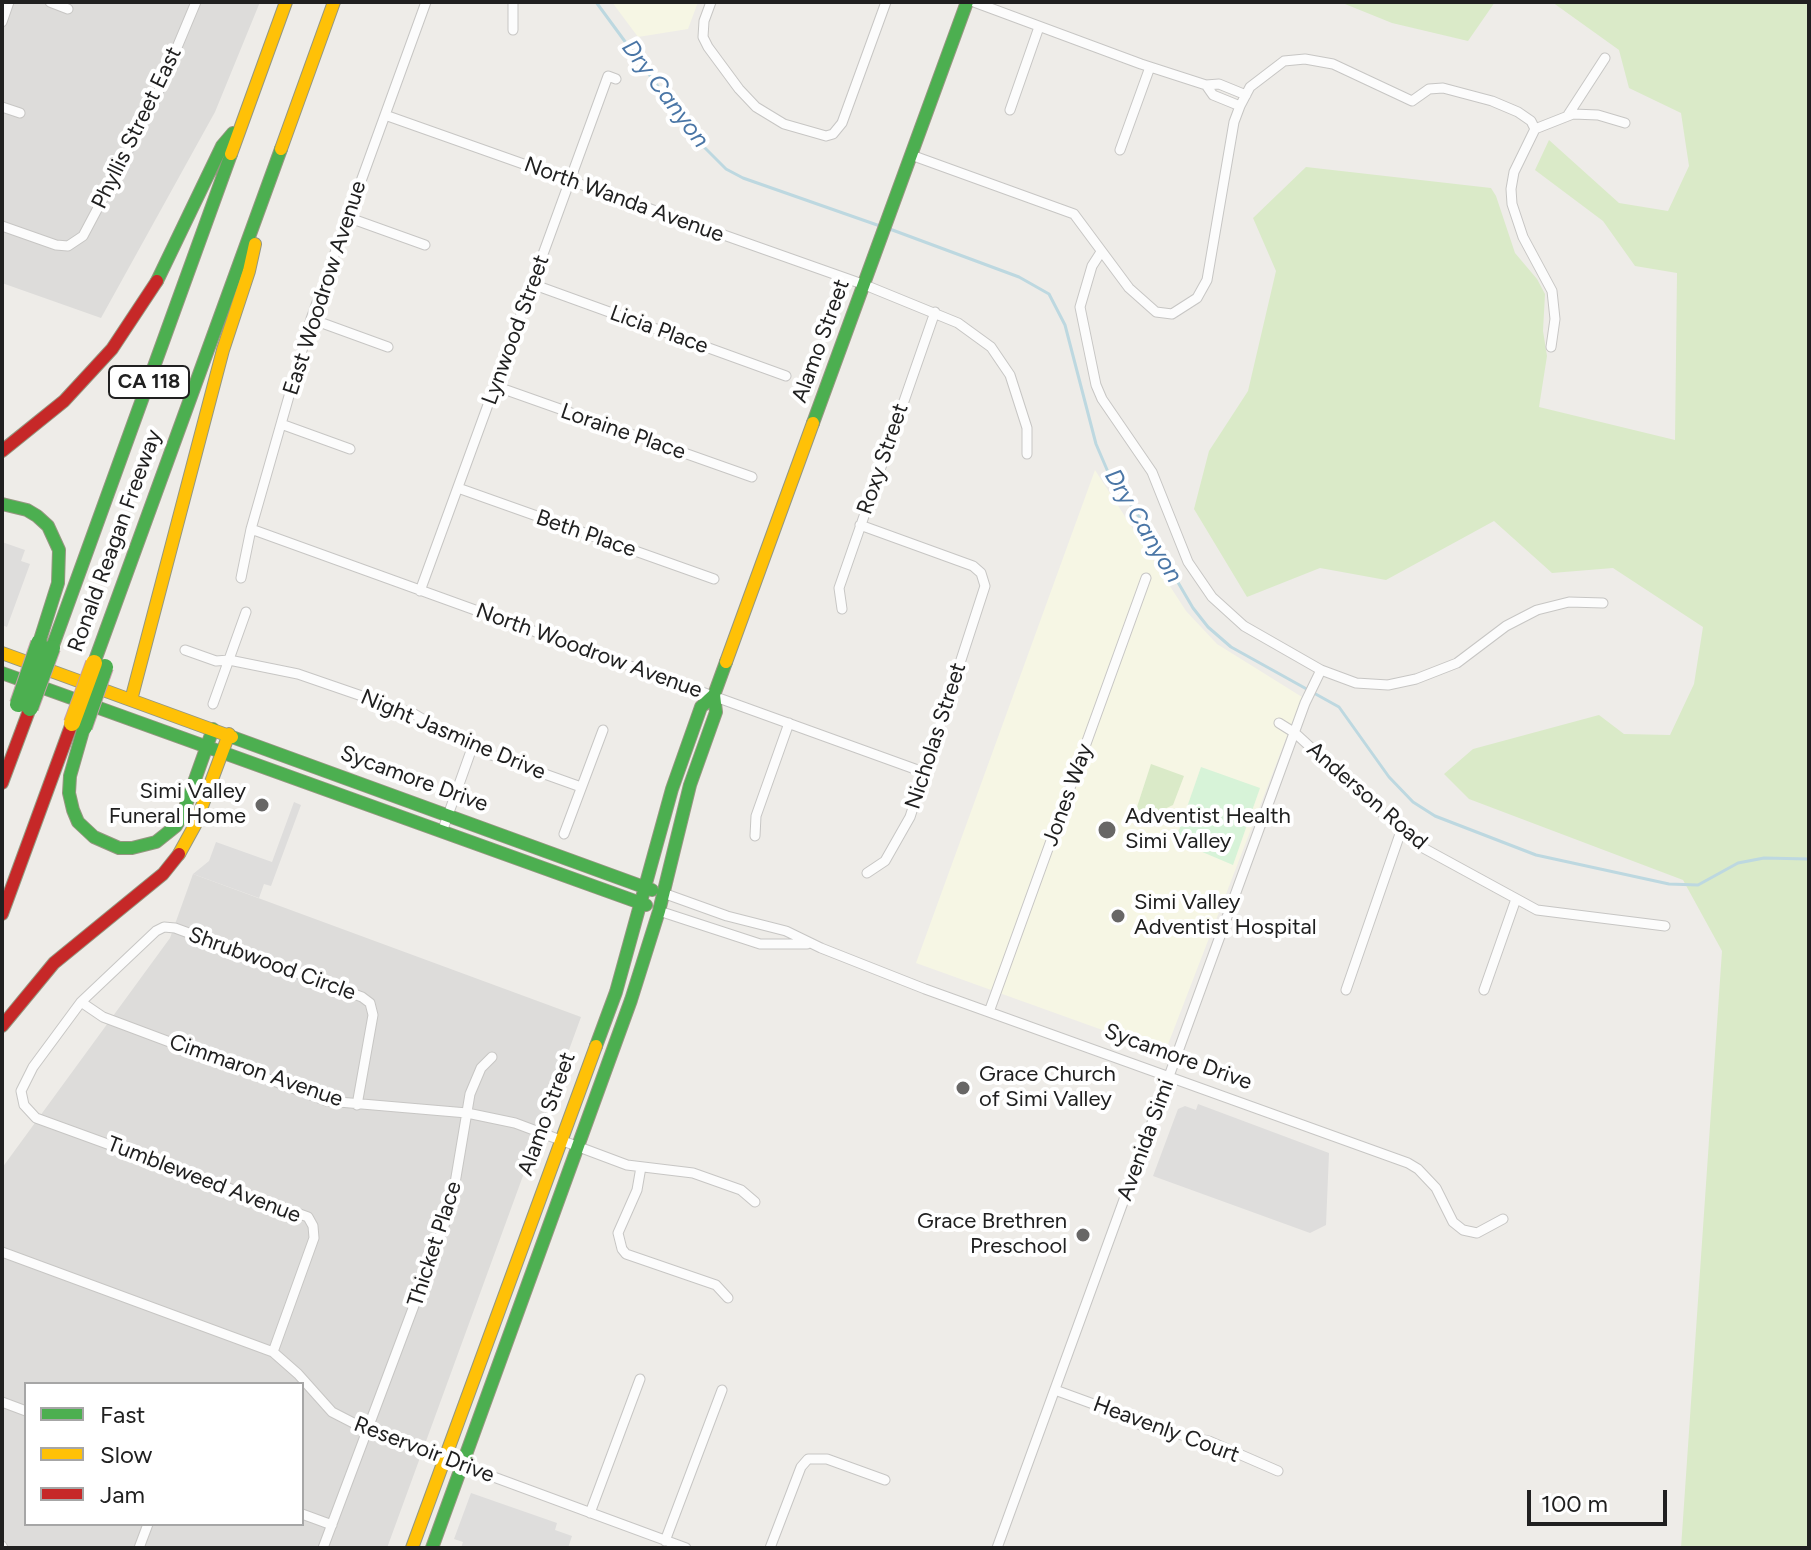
<!DOCTYPE html>
<style>
body{margin:0}
#map{position:relative;width:1811px;height:1550px;overflow:hidden;background:#eeece8;font-family:Figtree,sans-serif}
canvas{display:block}
.frame{position:absolute;inset:0;border:4px solid #202020;pointer-events:none}
.legend{position:absolute;left:24px;top:1382px;width:280px;height:144px;box-sizing:border-box;background:#fff;border:2px solid #a6a6a6;margin:0;padding:10px 14px;list-style:none;font-size:24px;color:#202020}
.legend li{display:flex;align-items:center;gap:16px;height:40px}
.legend b{width:40px;border:2px solid #a6a6a6}
.scale{position:absolute;left:1527px;top:1490px;width:140px;height:36px;box-sizing:border-box;border:4px solid #202020;border-top:0;padding-left:10px;font-size:24px;line-height:28px;white-space:nowrap;color:#202020;-webkit-text-stroke:6px #fff;paint-order:stroke}
</style>
<div id="map">
<canvas width="1811" height="1550"></canvas>
<div class="frame"></div>
<ul class="legend">
<li><b style="height:10px;background:#4caf50"></b>Fast</li>
<li><b style="height:10px;background:#ffc107"></b>Slow</li>
<li><b style="height:10px;background:#c62828"></b>Jam</li>
</ul>
<div class="scale">100 m</div>
</div>
<script>
const c = document.querySelector('canvas').getContext('2d');
c.lineJoin = 'round';
function paint(path, color) { c.fillStyle = color; c.fill(path, 'evenodd'); }
const shape = rows => new Path2D(rows.map(r => 'M' + r).join(''));
function stroke(path, color, width, dash) { c.strokeStyle = color; c.lineWidth = width; c.lineCap = dash ? 'butt' : 'round'; c.setLineDash(dash || []); c.stroke(path); }
function write(font, color, halo, rows, align = 'center') {
  c.font = font + ' Figtree,sans-serif'; c.lineWidth = 8; c.setLineDash([]); c.textBaseline = 'middle'; c.strokeStyle = halo; c.fillStyle = color; for (const [text, x, y, turn = 0] of rows) {
    c.save(); c.translate(x, y); c.rotate((+turn || 0) * Math.PI / 180); c.textAlign = isNaN(turn) ? turn : align; if (halo) c.strokeText(text, 0, 0); c.fillText(text, 0, 0); c.restore();
  }
}
const residential = shape([
 [2,2,260,2,215,112,101,318,2,283],
 [193,874,581,1017,387,1548,2,1548,2,1168,170,938],
 [26,1384,302,1384,302,1524,26,1524]
]);
const education = shape([
 [612,2,698,2,688,29,638,37],
 [1095,470,1186,611,1217,644,1302,697,1167,1047,1158,1050,916,963]
]);
const grass = shape([
 [1340,2,1495,2,1468,41,1392,23],
 [1552,2,1809,2,1809,1548,1681,1548,1722,951,1683,880,1469,799,1444,774,1473,749,1599,715,1624,734,1670,735,1694,684,1703,627,1613,568,1552,573,1494,521,1386,580,1320,568,1247,597,1194,509,1209,451,1248,391,1276,271,1253,218,1306,167,1491,188,1496,196,1515,253,1537,279,1545,294,1543,331,1547,356,1539,407,1675,440,1677,273,1635,266,1603,221,1535,170,1549,140,1619,203,1668,211,1689,166,1681,113,1629,88,1619,50],
 [1151,764,1184,776,1173,805,1152,815,1137,810,1137,807]
]);
const park = shape([
 [1201,767,1260,788,1233,865,1181,843,1178,838,1178,833]
]);
const parking = shape([
 [2,542,25,550,21,561,30,564,7,627,2,625],
 [294,802,301,805,271,886,264,884,259,898,193,874,209,861,216,842,272,862],
 [1198,1104,1329,1153,1326,1225,1310,1233,1153,1176,1178,1109,1185,1106,1196,1110],
 [471,1493,557,1523,555,1530,572,1536,568,1548,461,1548,463,1542,454,1539]
]);
const stream = shape([
 [596,2,698,141,726,169,743,178,880,226],
 [887,228,1019,277,1049,294,1065,325,1096,444,1108,472,1142,521,1193,608,1208,627,1231,647,1339,707,1389,777,1413,802,1435,816,1536,855,1669,884,1698,885,1738,863,1764,858,1809,859]
]);
const street = shape([
 [50,2,68,9],
 [711,2,704,21,703,37,708,47,739,89,756,107,784,124,826,136,833,134,842,123,886,2],
 [974,2,1141,64,1206,85,1213,95,1240,106],
 [2,22,9,2],
 [513,30,513,2],
 [1206,85,1219,84,1246,95],
 [2,107,20,113],
 [1010,110,1039,27],
 [385,115,865,285,958,323,991,347,1010,375,1027,428,1027,454],
 [1568,115,1605,58],
 [1535,129,1514,172,1511,189,1512,204,1523,237,1552,291,1555,319,1551,347],
 [1120,150,1150,67],
 [911,155,1074,214,1129,288,1156,312,1172,314,1197,298,1207,280,1234,122,1240,106,1250,87,1284,61,1305,59,1333,64,1412,101,1429,89,1443,88,1492,101,1518,112,1531,121,1535,129,1573,114,1598,115,1625,123],
 [347,217,425,245],
 [2,226,56,245,68,246,83,236,155,100,196,2],
 [1101,252,1092,266,1080,307,1096,385,1102,399,1152,472,1188,562,1212,597,1244,626,1321,670,1356,683,1388,685,1416,679,1457,663,1506,626,1537,610,1569,602,1603,603],
 [532,284,786,376],
 [311,319,388,347],
 [495,386,752,477],
 [281,424,350,449],
 [458,488,714,579],
 [860,525,973,566,981,573,985,586,910,817,885,861,867,873],
 [251,529,926,773],
 [241,578,251,529,311,319,426,2],
 [420,591,608,76,616,79],
 [842,609,839,588,935,312],
 [185,650,216,661,229,660,298,674,414,714,472,748,581,787],
 [213,704,246,612],
 [1279,723,1295,733,1416,844,1537,910,1665,926],
 [442,832,472,748],
 [564,834,603,730],
 [755,836,756,816,789,723],
 [663,893,727,916,786,931,821,948,925,989,1408,1163,1418,1169,1436,1188,1453,1222,1463,1230,1477,1233,1503,1219],
 [659,911,760,944,807,944],
 [1346,990,1401,831],
 [1484,990,1516,899],
 [81,1002,103,1017,327,1101,467,1113,515,1123,627,1165,693,1173,741,1190,755,1202],
 [989,1012,1146,578],
 [641,1167,637,1190,618,1233,622,1249,626,1254,716,1285,728,1298],
 [2,1252,273,1352,298,1374,332,1412,369,1431,686,1548],
 [273,1352,314,1238,313,1226,308,1217,36,1118,24,1105,21,1091,33,1067,81,1002,156,931,164,927,175,928,362,997,370,1003,373,1015,357,1105],
 [1055,1390,1107,1409,1145,1427,1209,1441,1278,1471],
 [2,1402,26,1411],
 [590,1513,640,1379],
 [302,1514,332,1525],
 [665,1541,722,1390],
 [2,1546,3,1548],
 [139,1548,148,1524],
 [323,1548,451,1207,470,1094,481,1068,492,1057],
 [770,1548,801,1467,808,1459,827,1459,885,1480],
 [997,1548,1305,703,1321,670]
]);
const fast = shape([
 [157,281,222,146,233,133],
 [813,423,967,2],
 [2,504,27,510,37,516,48,526,59,550,58,583,39,643],
 [52,648,231,154],
 [94,663,281,149],
 [2,673,646,905],
 [84,727,70,776,69,793,73,810,78,822,94,837,119,848,132,848,156,842,176,826,182,816,213,729],
 [232,737,652,890],
 [596,1046,616,992,672,789,701,707,714,695],
 [432,1548,631,1000,659,911,690,785,716,712,714,695,726,662]
]);
const slow = shape([
 [281,149,334,2],
 [231,154,286,2],
 [2,653,232,737],
 [726,662,813,423],
 [131,700,223,350,249,271,255,244],
 [179,854,195,825,229,734],
 [412,1548,596,1046]
]);
const jam = shape([
 [2,451,64,401,112,349,157,281],
 [2,783,30,708],
 [2,914,72,723],
 [2,1026,54,963,163,874,179,854]
]);
const fastBridge = shape([
 [18,704,39,643],
 [30,708,52,648],
 [84,727,105,667]
]);
const slowBridge = shape([
 [72,723,94,663]
]);
const markers = [
 [262,805,8,"#686766"],
 [1107,830,10,"#686766"],
 [1118,916,8,"#686766"],
 [963,1088,8,"#686766"],
 [1083,1235,8,"#686766"]
];
const shields = [
 [149,382,80]
];
const shieldNames = [
 ["CA 118",149,382]
];
const streetNames = [
 ["Phyllis Street East",137,128,-64],
 ["North Wanda Avenue",624,200,20],
 ["East Woodrow Avenue",325,288,-72],
 ["Lynwood Street",516,330,-70],
 ["Licia Place",659,330,20],
 ["Alamo Street",821,341,-70],
 ["Loraine Place",623,432,19],
 ["Roxy Street",883,459,-71],
 ["Beth Place",586,534,19],
 ["Ronald Reagan Freeway",115,541,-70],
 ["North Woodrow Avenue",589,651,20],
 ["Night Jasmine Drive",453,735,23],
 ["Nicholas Street",936,736,-72],
 ["Sycamore Drive",414,779,20],
 ["Jones Way",1068,795,-70],
 ["Anderson Road",1367,796,41],
 ["Shrubwood Circle",272,964,20],
 ["Sycamore Drive",1178,1057,20],
 ["Cimmaron Avenue",256,1071,19],
 ["Alamo Street",547,1114,-70],
 ["Avenida Simi",1146,1140,-70],
 ["Tumbleweed Avenue",204,1180,21],
 ["Thicket Place",435,1244,-72],
 ["Heavenly Court",1166,1430,20],
 ["Reservoir Drive",424,1450,21]
];
const poiNames = [
 ["Simi Valley",246,792,"right"],
 ["Funeral Home",246,817,"right"],
 ["Adventist Health",1125,817],
 ["Simi Valley",1125,842],
 ["Simi Valley",1134,903],
 ["Adventist Hospital",1134,928],
 ["Grace Church",979,1075],
 ["of Simi Valley",979,1100],
 ["Grace Brethren",1067,1222,"right"],
 ["Preschool",1067,1247,"right"]
];
const waterNames = [
 ["Dry Canyon",665,94,53],
 ["Dry Canyon",1143,526,59]
];
paint(residential, '#dddcda');
paint(education, '#f6f6e4');
paint(grass, '#daeac8');
paint(park, '#d7f3d8');
paint(parking, '#dedddc');
stroke(stream, '#bdd8e0', 3);
stroke(street, '#c7c6c4', 11);
stroke(fast, '#959780', 14);
stroke(slow, '#959780', 14);
stroke(jam, '#959780', 14);
stroke(street, '#fcfcfc', 9);
stroke(fast, '#4caf50', 12);
stroke(slow, '#ffc107', 12);
stroke(jam, '#c62828', 12);
stroke(fastBridge, '#c3a0a9', 18, []);
stroke(slowBridge, '#c3a0a9', 18, []);
stroke(fastBridge, '#4caf50', 16);
stroke(slowBridge, '#ffc107', 16);
for (const [x, y, r, color] of markers) { const dot = new Path2D(); dot.arc(x, y, r, 0, 2 * Math.PI); c.fillStyle = color; c.fill(dot); stroke(dot, '#fff', 3); }
for (const [x, y, w] of shields) { const box = new Path2D(); box.roundRect(x - w / 2, y - 16, w, 32, 6); c.fillStyle = '#fff'; c.fill(box); stroke(box, '#202020', 2); }
write('bold 20px', '#202020', null, shieldNames);
write('22px', '#202020', '#fff', streetNames);
write('22px', '#202020', '#fff', poiNames, 'left');
write('italic 24px', '#4a76a6', '#fff', waterNames);
</script>
